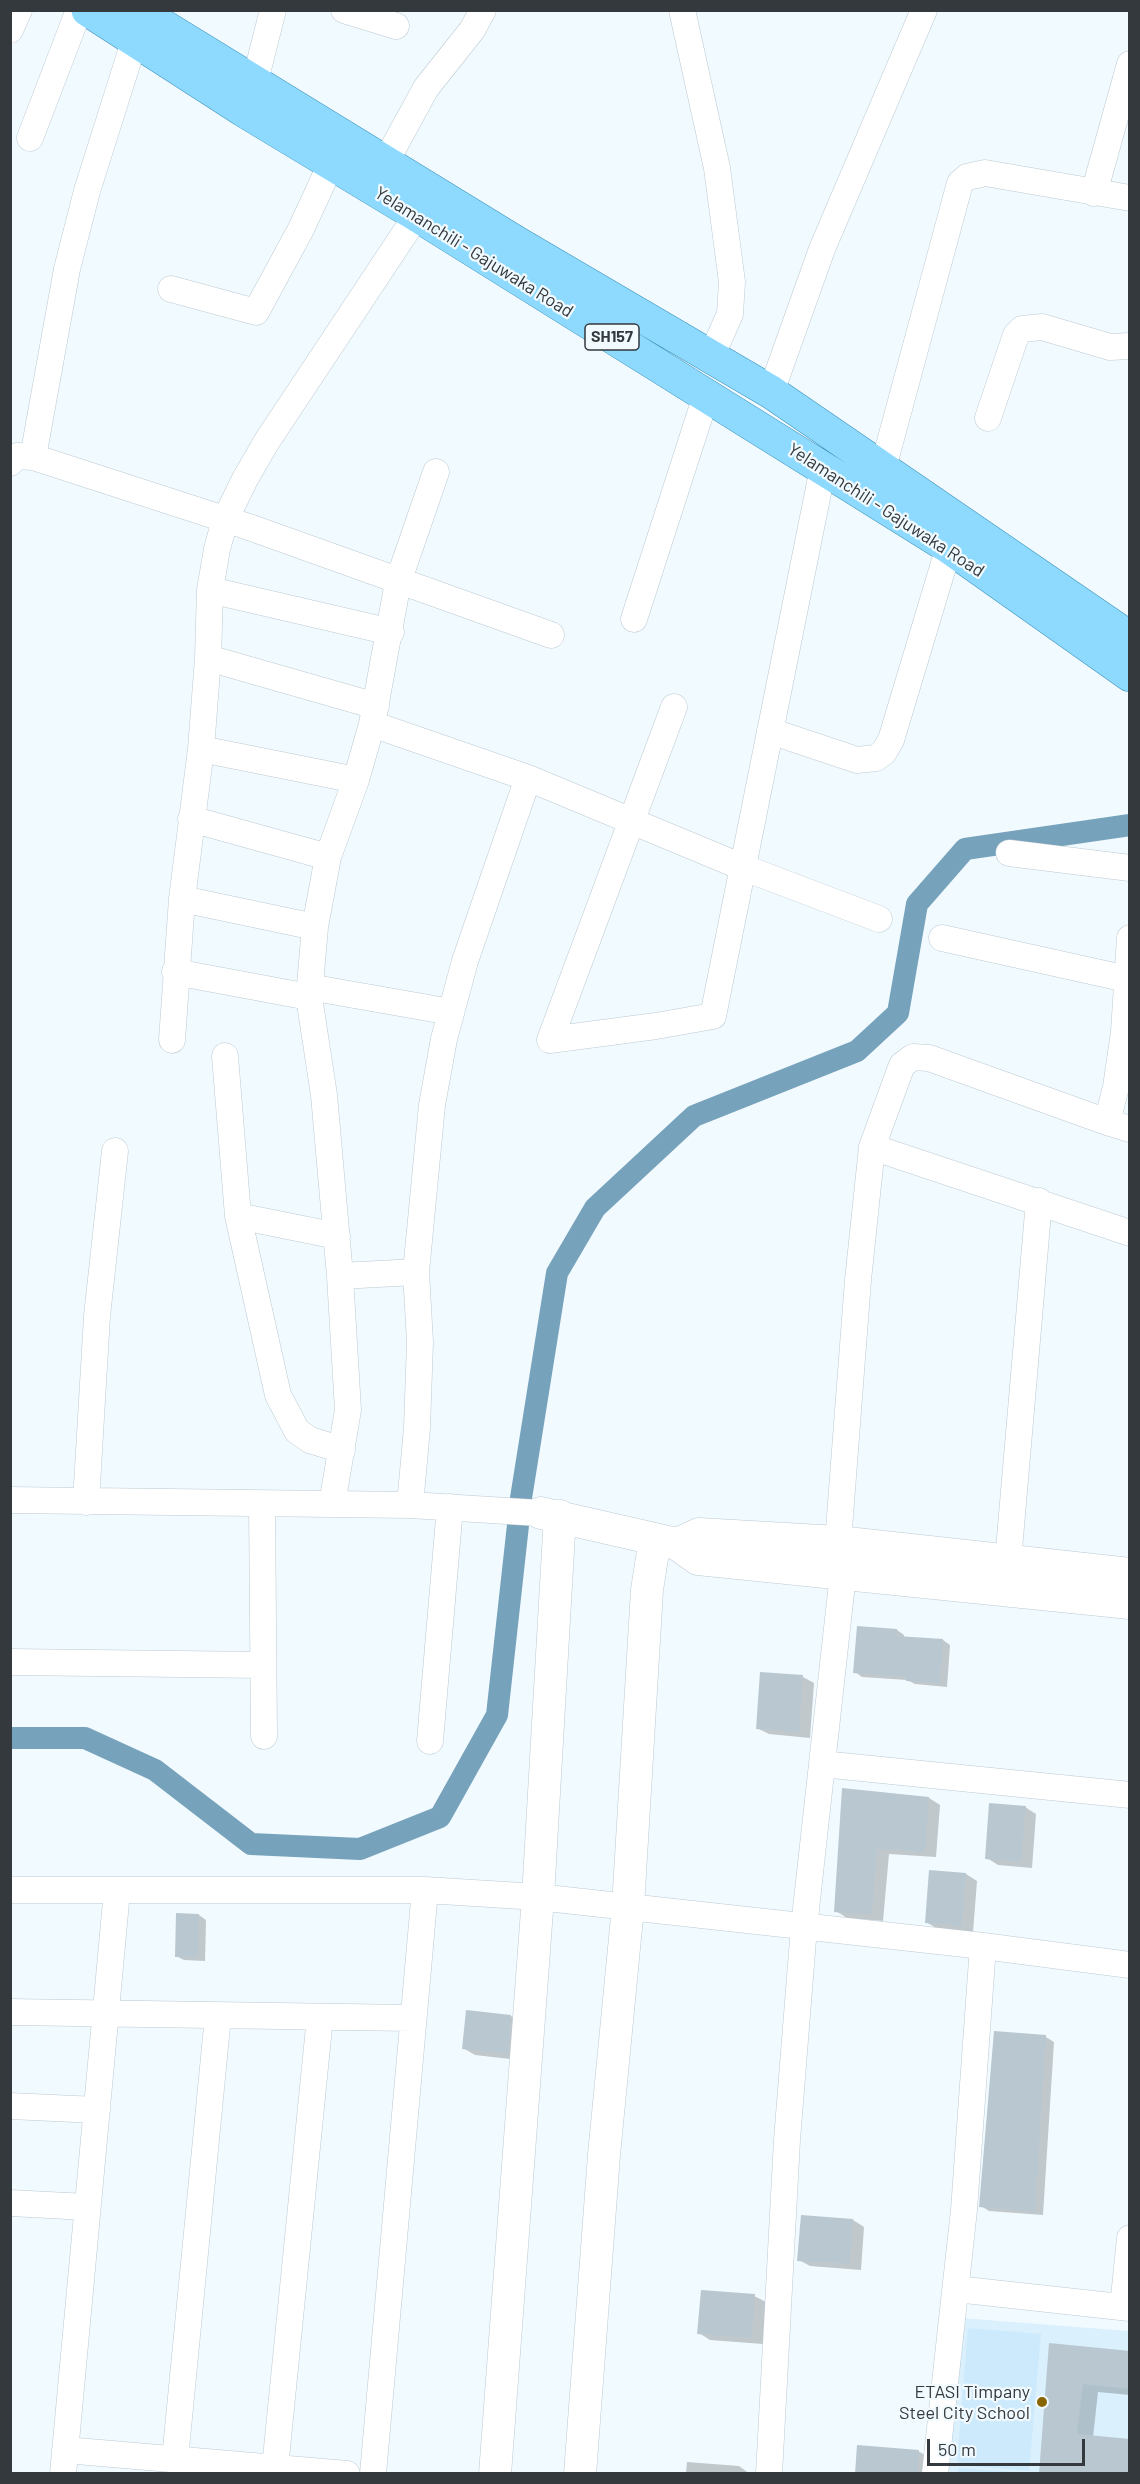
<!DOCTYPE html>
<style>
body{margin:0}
#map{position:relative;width:1140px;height:2484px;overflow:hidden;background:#f1faff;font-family:Barlow,sans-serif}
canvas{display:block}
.frame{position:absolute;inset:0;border:12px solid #33393c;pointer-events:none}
.scale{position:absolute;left:927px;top:2439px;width:158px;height:27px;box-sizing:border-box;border:3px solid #33393c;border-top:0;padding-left:8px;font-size:18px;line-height:21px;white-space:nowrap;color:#33393c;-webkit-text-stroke:4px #f1faff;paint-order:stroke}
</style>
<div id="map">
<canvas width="1140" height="2484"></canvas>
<div class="frame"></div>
<div class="scale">50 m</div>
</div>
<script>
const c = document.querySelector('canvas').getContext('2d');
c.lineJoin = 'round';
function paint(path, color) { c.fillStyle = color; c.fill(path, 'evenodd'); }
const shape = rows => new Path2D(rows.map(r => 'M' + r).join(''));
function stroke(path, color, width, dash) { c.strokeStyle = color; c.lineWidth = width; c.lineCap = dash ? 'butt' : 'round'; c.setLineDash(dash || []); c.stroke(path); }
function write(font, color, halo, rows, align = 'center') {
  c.font = font + ' Barlow,sans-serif'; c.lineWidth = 4.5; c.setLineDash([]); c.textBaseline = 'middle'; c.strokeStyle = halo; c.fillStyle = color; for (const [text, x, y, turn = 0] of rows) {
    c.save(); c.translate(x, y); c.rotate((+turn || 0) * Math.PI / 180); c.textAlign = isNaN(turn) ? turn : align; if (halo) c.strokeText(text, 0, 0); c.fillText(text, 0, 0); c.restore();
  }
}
const built = shape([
 [961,2318,1129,2331,1129,2473,948,2474]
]);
const green = shape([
 [968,2328,1041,2334,1029,2471,957,2465],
 [958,2468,1029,2473,958,2473]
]);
const shadow = shape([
 [897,1630,904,1635,904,1638,943,1640,950,1645,947,1687,915,1684,907,1680,862,1677,855,1672],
 [803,1677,814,1683,810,1738,769,1734,757,1728],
 [843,1790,929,1798,940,1805,936,1857,889,1854,883,1921,847,1918,836,1911],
 [1025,1807,1036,1814,1032,1868,998,1865,987,1858],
 [966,1874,977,1881,973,1932,938,1929,926,1922],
 [199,1915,206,1920,205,1961,184,1960,176,1956],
 [511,2016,522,2023,519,2060,475,2055,463,2048],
 [995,2032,1046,2037,1054,2042,1043,2215,989,2211,981,2206],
 [802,2216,853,2220,864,2227,861,2270,810,2266,799,2260],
 [754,2296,766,2302,763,2344,710,2340,699,2333],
 [1051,2345,1130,2353,1130,2395,1098,2392,1093,2437,1040,2474],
 [918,2451,930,2458,928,2474,857,2474],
 [687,2462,739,2466,750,2474,686,2474]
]);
const canal = shape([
 [10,1738,85,1738,155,1770,251,1844,360,1849,440,1817,497,1715,521,1498,557,1273,595,1208,694,1116,857,1051,898,1013,917,904,965,849,1130,825]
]);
const building = shape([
 [857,1626,897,1629,897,1636,943,1639,940,1683,906,1681,906,1677,853,1673],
 [760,1672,803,1675,799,1732,756,1729],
 [842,1788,929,1797,925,1852,877,1849,872,1915,834,1912],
 [989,1803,1026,1806,1021,1862,985,1859],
 [929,1870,966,1873,962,1926,925,1923],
 [176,1913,199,1914,198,1957,175,1957],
 [466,2010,511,2015,508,2054,462,2049],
 [994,2031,1046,2035,1035,2212,979,2207],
 [801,2215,853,2219,850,2264,797,2261],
 [701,2290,755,2294,752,2338,697,2334],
 [1049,2343,1130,2351,1130,2389,1083,2384,1077,2434,1130,2439,1130,2474,1039,2474],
 [857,2445,919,2450,917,2474,855,2474]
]);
const minor = shape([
 [344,10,396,26],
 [682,10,717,168,732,282,730,314,711,357],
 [10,30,19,10],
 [255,81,273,10],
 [30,138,79,10],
 [385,163,426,88,472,30,483,10],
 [1094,193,1130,64],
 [171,289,256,312,301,229,331,164],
 [771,392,822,249,924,10],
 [988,418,1016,335,1022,329,1042,327,1110,347,1130,346],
 [33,457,67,269,87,191,134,42],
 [10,463,17,456,33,457,249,527,551,635],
 [883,468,960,183,967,177,985,173,1130,198],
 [210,590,391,632],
 [634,619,706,396],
 [208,658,376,706],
 [674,707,550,1040,656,1026,713,1016,823,468],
 [372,724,528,778,742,867,879,919],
 [770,731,857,760,876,758,884,752,891,740,949,547],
 [356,780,372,724,398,582,436,472],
 [191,819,328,857],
 [1009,853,1130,868],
 [182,899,315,927],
 [942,938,1127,979],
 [175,972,309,997],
 [309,987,451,1012],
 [172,1040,182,899,201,749],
 [225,1056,238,1216,278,1395,297,1431,310,1440,342,1450],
 [1107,1122,1130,1129],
 [872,1147,902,1065,913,1057,929,1058,1107,1122,1116,1087,1124,1032,1130,938],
 [238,1216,337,1236],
 [416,1272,340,1276,324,1095,309,997,315,927,328,857,356,780,201,749,208,658,210,590,217,549,225,520,245,479,267,441,417,215],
 [10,1500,410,1505,539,1513],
 [86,1502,97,1316,115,1151],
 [262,1504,264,1736],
 [332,1504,348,1410,340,1276],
 [410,1505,417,1428,420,1342,416,1272,432,1105,444,1039,465,961,528,778],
 [838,1542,858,1280,872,1147,1130,1233],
 [1008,1561,1039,1201],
 [10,1662,263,1665],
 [430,1741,450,1507],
 [822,1764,1130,1795],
 [10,1890,425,1890,538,1897,983,1946,1130,1965],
 [10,2012,412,2018],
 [10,2106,97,2110],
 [10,2203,87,2207],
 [956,2289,1130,2308],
 [1123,2307,1130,2238],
 [65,2450,347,2474],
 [175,2459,218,2016],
 [275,2468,320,2017],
 [63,2474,117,1891],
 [373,2474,425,1890],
 [769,2474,787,2140,804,1927,843,1574],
 [935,2474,964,2210,983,1946]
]);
const tertiary = shape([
 [541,1513,677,1544,698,1559,1130,1603],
 [677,1544,699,1534,838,1542,1130,1574],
 [495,2474,538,1897,560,1516],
 [580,2474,604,2155,628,1907,647,1590,655,1539]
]);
const primary = shape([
 [88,10,243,110,417,215,949,547,1130,675],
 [137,10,517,243,771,392,1130,638]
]);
const markers = [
 [1042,2402,6,"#896502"]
];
const shields = [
 [612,337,54]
];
const shieldNames = [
 ["SH157",612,337]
];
const streetNames = [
 ["Yelamanchili - Gajuwaka Road",474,252,32],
 ["Yelamanchili - Gajuwaka Road",886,510,33]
];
const poiNames = [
 ["ETASI Timpany",1030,2392],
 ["Steel City School",1030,2413]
];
paint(built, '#daf0fd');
paint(green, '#cceafc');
paint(shadow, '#0003');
stroke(canal, '#77a2bb', 22);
paint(building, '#b9c7d0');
stroke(minor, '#bccad2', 27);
stroke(tertiary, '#bccad2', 33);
stroke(primary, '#3d92ba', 34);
stroke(minor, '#fff', 26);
stroke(tertiary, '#fff', 32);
stroke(primary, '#8edafe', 33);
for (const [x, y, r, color] of markers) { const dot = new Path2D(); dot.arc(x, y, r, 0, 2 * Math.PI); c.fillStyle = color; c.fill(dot); stroke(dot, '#f1faff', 2); }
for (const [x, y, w] of shields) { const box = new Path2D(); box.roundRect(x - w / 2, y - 13, w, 26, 4.5); c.fillStyle = '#f1faff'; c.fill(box); stroke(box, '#33393c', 1.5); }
write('bold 16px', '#33393c', null, shieldNames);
write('18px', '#33393c', '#f1faff', streetNames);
write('18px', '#33393c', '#f1faff', poiNames, 'right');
</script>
